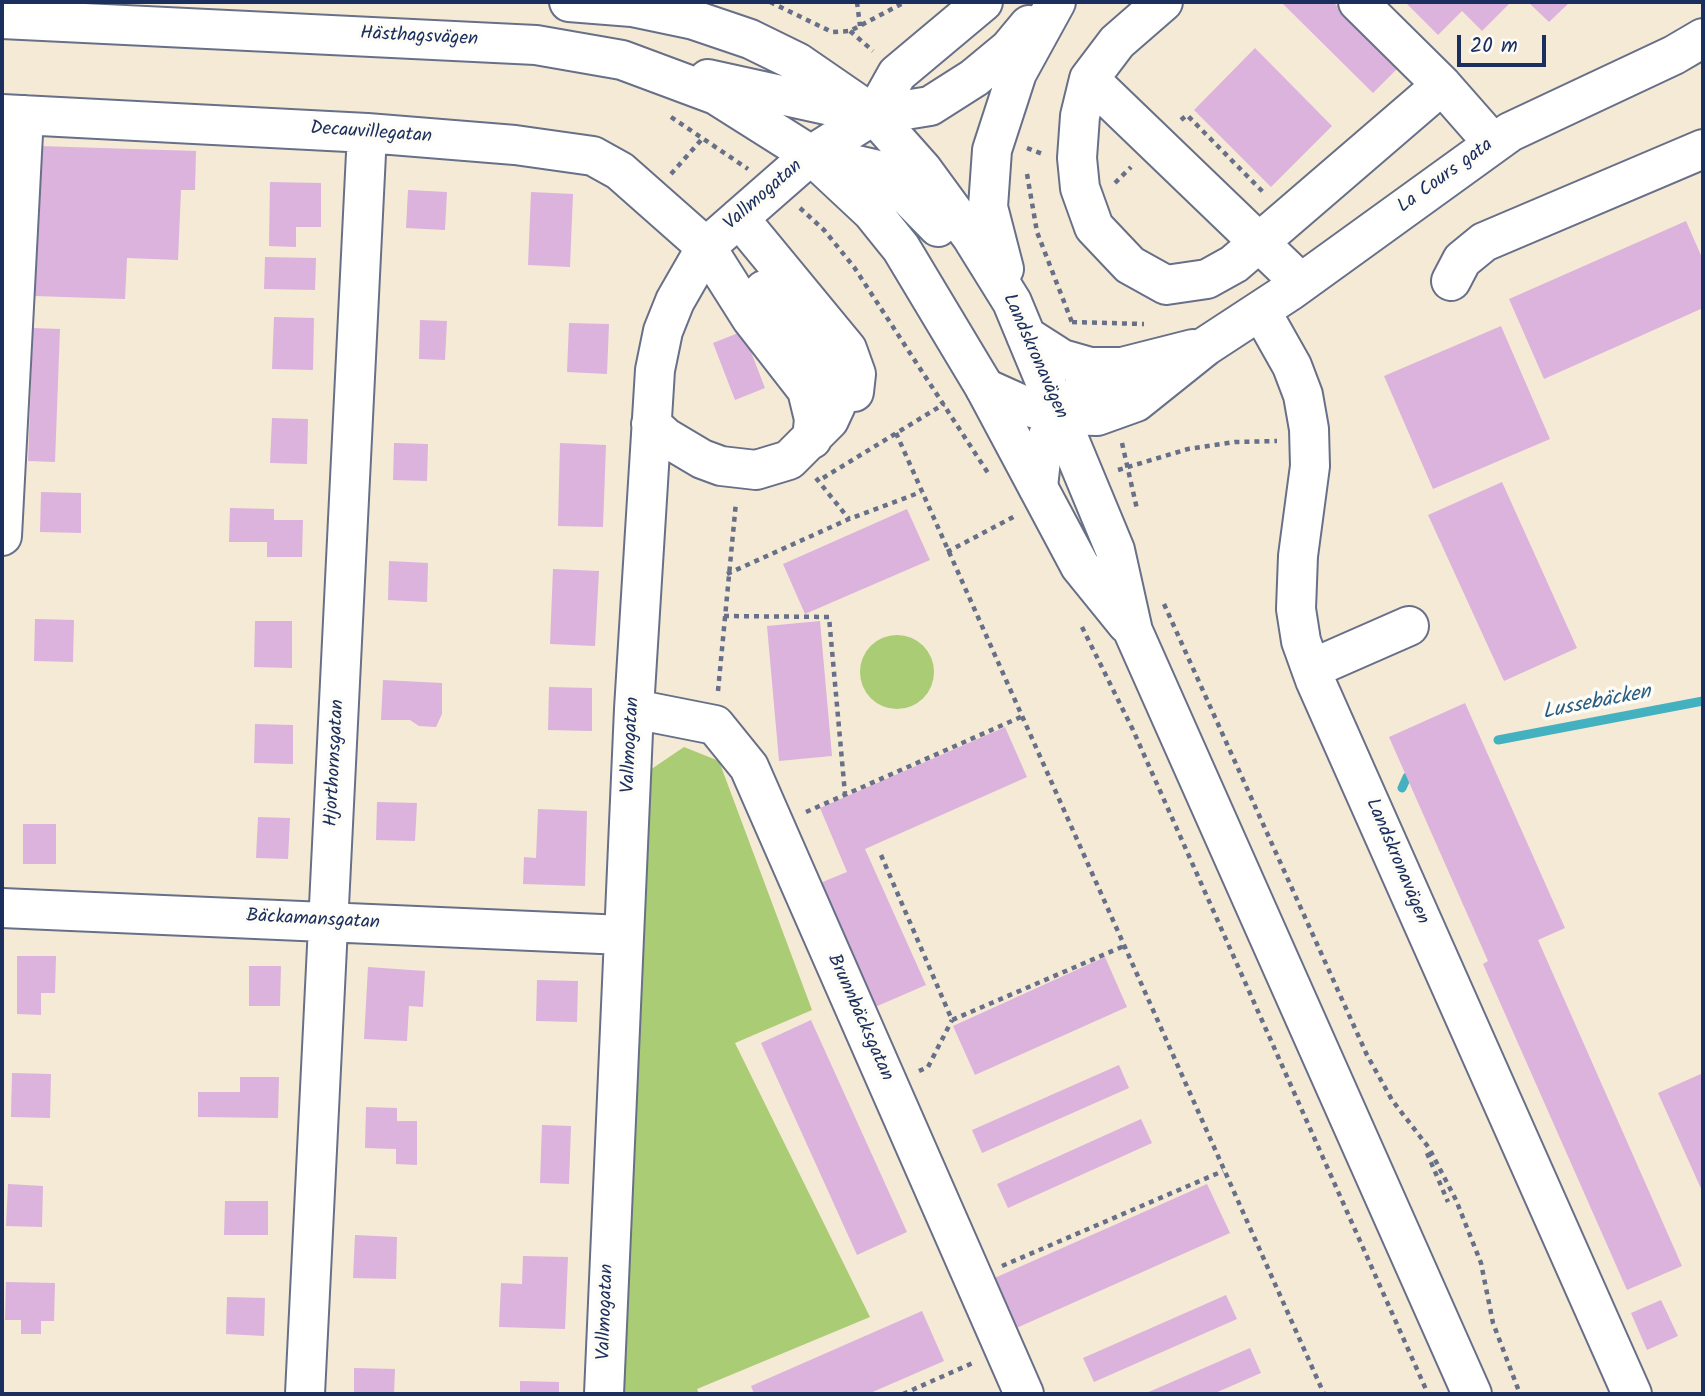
<!DOCTYPE html>
<html>
<head>
<meta charset="utf-8">
<style>
  body { margin:0 }
  #map { position:relative; width:1705px; height:1396px; overflow:hidden; background:#f5ead5; font-family:Kalam,sans-serif }
  canvas { display:block }
  .frame { position:absolute; inset:0; border:4px solid #1b2f5e; pointer-events:none }
  .scale { position:absolute; left:1457px; top:35px; width:89px; height:32px; box-sizing:border-box; border:4px solid #1b2f5e; border-top:0; padding-left:9px; font-size:21px; line-height:24px; white-space:nowrap; color:#1b2f5e; -webkit-text-stroke:5px #fdfcf7; paint-order:stroke }
</style>
</head>
<body>
<div id="map">
<canvas width="1705" height="1396"></canvas>
<div class="frame"></div>
<div class="scale">20 m</div>
</div>
<script>
const ctx = document.querySelector('canvas').getContext('2d');
ctx.lineJoin = 'round';
function fill(path, color) { ctx.fillStyle = color; ctx.fill(path, 'evenodd'); }
const poly = rows => new Path2D(rows.map(r => 'M' + r).join(''));
function trace(path, color, width, dash) { ctx.strokeStyle = color; ctx.lineWidth = width; ctx.lineCap = dash ? 'butt' : 'round'; ctx.setLineDash(dash || []); ctx.stroke(path); }
function write(font, color, halo, rows, align = 'center') {
  ctx.font = font + ' Kalam,sans-serif'; ctx.lineWidth = 7; ctx.setLineDash([]); ctx.textBaseline = 'middle'; ctx.strokeStyle = halo; ctx.fillStyle = color; for (const [text, x, y, turn = 0] of rows) {
    ctx.save(); ctx.translate(x, y); ctx.rotate((+turn || 0) * Math.PI / 180); ctx.textAlign = isNaN(turn) ? turn : align; if (halo) ctx.strokeText(text, 0, 0); ctx.fillText(text, 0, 0); ctx.restore();
  }
}
fill(poly([
  '860 672a37 37 0 1 1 74 0a37 37 0 1 1-74 0Z',
  [684,747,719,761,812,1010,735,1043,870,1317,697,1389,699,1394,621,1394,650,770]
]), '#aacc74');
trace(poly([
  [1498,740,1703,701],
  [1402,788,1407,777]
]), '#44b1c1', 9);
fill(poly([
  [1281,2,1333,2,1399,67,1373,93],
  [1405,2,1511,2,1482,31,1462,11,1438,35],
  [1528,2,1570,2,1549,22],
  [1255,48,1332,126,1271,187,1194,110],
  [39,146,196,151,195,190,181,190,178,260,127,258,125,299,34,296],
  [270,182,321,183,321,227,296,227,296,247,269,246],
  [408,190,447,192,445,230,406,228],
  [531,192,573,194,570,267,528,265],
  [1686,221,1703,260,1703,308,1544,379,1509,299],
  [265,257,316,258,315,290,264,289],
  [274,317,314,318,313,370,272,369],
  [420,320,447,321,445,360,419,359],
  [569,323,609,324,607,374,567,372],
  [1501,326,1550,439,1433,489,1384,376],
  [33,328,60,329,55,462,28,461],
  [743,331,765,388,735,400,713,343],
  [272,418,308,419,307,464,270,463],
  [394,443,428,444,427,481,393,480],
  [560,443,606,445,603,527,558,526],
  [1502,482,1577,648,1504,681,1428,515],
  [41,492,81,493,81,533,40,532],
  [230,508,274,509,274,520,303,520,302,557,267,557,267,542,229,542],
  [907,509,930,560,805,614,783,564],
  [389,561,428,563,427,602,388,600],
  [553,569,599,571,595,646,550,644],
  [35,619,74,620,73,662,34,661],
  [255,621,292,621,292,668,254,667],
  [820,621,832,756,779,761,767,626],
  [383,680,442,683,442,714,436,727,419,726,410,720,381,720],
  [549,687,592,688,592,731,548,730],
  [1465,703,1565,928,1538,940,1682,1266,1627,1290,1483,964,1488,961,1389,737],
  [255,724,293,725,293,764,254,763],
  [1005,727,1027,777,865,849,926,985,875,1007,820,883,847,872,820,808],
  [377,802,417,803,415,841,376,840],
  [538,809,587,811,585,886,523,884,524,857,536,858],
  [258,817,290,818,288,859,256,858],
  [23,824,56,824,56,864,23,864],
  [17,956,56,956,55,993,41,993,41,1015,17,1014],
  [1105,957,1127,1007,975,1075,953,1026],
  [249,966,281,966,280,1006,249,1006],
  [368,967,425,971,423,1007,409,1006,407,1041,364,1039],
  [537,980,578,981,577,1022,536,1021],
  [811,1020,907,1232,857,1255,761,1043],
  [1119,1065,1129,1088,982,1153,972,1130],
  [12,1073,51,1074,50,1118,11,1117],
  [1703,1073,1703,1193,1658,1093],
  [240,1077,279,1077,278,1118,198,1117,198,1092,240,1092],
  [366,1107,397,1108,397,1121,417,1121,417,1165,396,1164,396,1149,365,1148],
  [1141,1119,1152,1143,1008,1208,997,1184],
  [542,1125,571,1126,569,1184,540,1183],
  [8,1184,43,1186,42,1227,6,1226],
  [1207,1184,1230,1233,1012,1330,990,1280],
  [225,1201,268,1201,268,1235,224,1235],
  [355,1235,397,1237,396,1279,353,1278],
  [523,1256,568,1257,565,1329,499,1327,501,1283,522,1284],
  [6,1282,55,1283,54,1321,41,1321,41,1334,21,1334,21,1320,5,1320],
  [1226,1295,1237,1319,1094,1382,1083,1358],
  [227,1297,265,1298,264,1336,226,1334],
  [1661,1300,1678,1336,1647,1350,1631,1313],
  [922,1311,944,1361,868,1394,754,1394,751,1386],
  [1250,1348,1261,1373,1213,1394,1144,1394],
  [354,1368,395,1369,394,1394,354,1394],
  [520,1381,559,1382,559,1394,520,1394]
]), '#dcb3dd');
const minor = poly([
  [1163,2,1117,42,1089,79,1080,116,1077,158,1080,188,1094,227,1130,265,1166,285,1207,279,1234,264,1442,85],
  [1358,2,1442,85,1493,143],
  [1089,79,1301,283],
  [2,114,367,133,515,145,593,156,620,171,706,247,751,318,807,390,814,419,812,439],
  [739,218,847,349,856,374,854,392],
  [1451,281,1462,260,1484,242,1703,149],
  [1261,311,1292,366,1303,395,1309,429,1310,466,1298,556,1296,609,1301,641,1315,680,1632,1394],
  [985,388,1025,406,1060,415,1097,416,1136,402,1206,346,1290,291,1510,132,1674,55,1703,38],
  [651,424,665,437,702,459,721,466,756,470,789,460,829,420,836,405,832,377,764,290],
  [1038,487,1041,460,1048,436,1076,396,1122,367,1193,349],
  [2,536,24,115],
  [1311,669,1409,626],
  [634,709,715,725,749,767,1024,1394],
  [2,908,624,935],
  [305,1394,367,133],
  [604,1394,634,709,655,370,663,331,675,301,706,247,811,155]
]);
const major = poly([
  [569,2,632,7,694,20,750,39,797,62,874,115,922,169,971,236,1012,302,1115,550,1133,631,1472,1394],
  [2,19,536,45,622,60,716,95,811,155,872,212,901,248,985,388,1080,566,1127,624],
  [708,79,858,112],
  [874,115,897,74,983,2],
  [811,155,874,115,930,106,974,78,1009,49,1029,25],
  [813,155,874,169,890,178,938,227],
  [1004,269,988,207,992,150,1017,73,1056,2],
  [1026,336,1062,359,1090,367,1122,367]
]);
trace(minor, '#677088', 42);
trace(major, '#677088', 42);
trace(poly([
  [770,2,832,32,850,31,905,2],
  [857,2,860,26],
  [850,31,873,51],
  [671,117,748,169],
  [1181,120,1187,115,1264,193],
  [1027,148,1045,155],
  [671,174,703,138],
  [1027,174,1037,232,1073,325],
  [1115,183,1131,167],
  [800,208,824,230,854,267,990,476],
  [1072,322,1144,324],
  [896,433,1324,1394],
  [1122,443,1137,509],
  [1118,470,1188,449,1235,442,1277,441],
  [816,478,849,519],
  [823,478,944,404],
  [947,552,1017,515],
  [727,574,849,519,921,492],
  [1164,604,1367,1055,1392,1100,1429,1148,1456,1200,1481,1263,1493,1323,1520,1394],
  [724,616,829,617,845,794],
  [1082,627,1133,730,1428,1394],
  [718,691,736,502],
  [806,812,1023,716],
  [881,855,952,1020,1124,946],
  [919,1071,928,1067,952,1020],
  [1427,1153,1448,1202],
  [1002,1266,1223,1171],
  [903,1394,975,1362]
]), '#677088', 4.5, [5, 5]);
trace(minor, '#fff', 38);
trace(major, '#fff', 38);
write('19px', '#1b2f5e', '#fdfcf7', [
  ["Hästhagsvägen",419,38,3],
  ["Decauvillegatan",371,134,4],
  ["La Cours gata",1446,177,-36],
  ["Vallmogatan",764,196,-41],
  ["Landskronavägen",1034,357,66],
  ["Vallmogatan",632,745,-87],
  ["Hjorthornsgatan",336,763,-87],
  ["Landskronavägen",1396,862,67],
  ["Bäckamansgatan",313,921,3],
  ["Brunnbäcksgatan",859,1018,66],
  ["Vallmogatan",607,1312,-88]
]);
write('italic 21px', '#295c81', '#fdfcf7', [
  ["Lussebäcken",1597,704,-11]
]);
</script>
</body>
</html>
